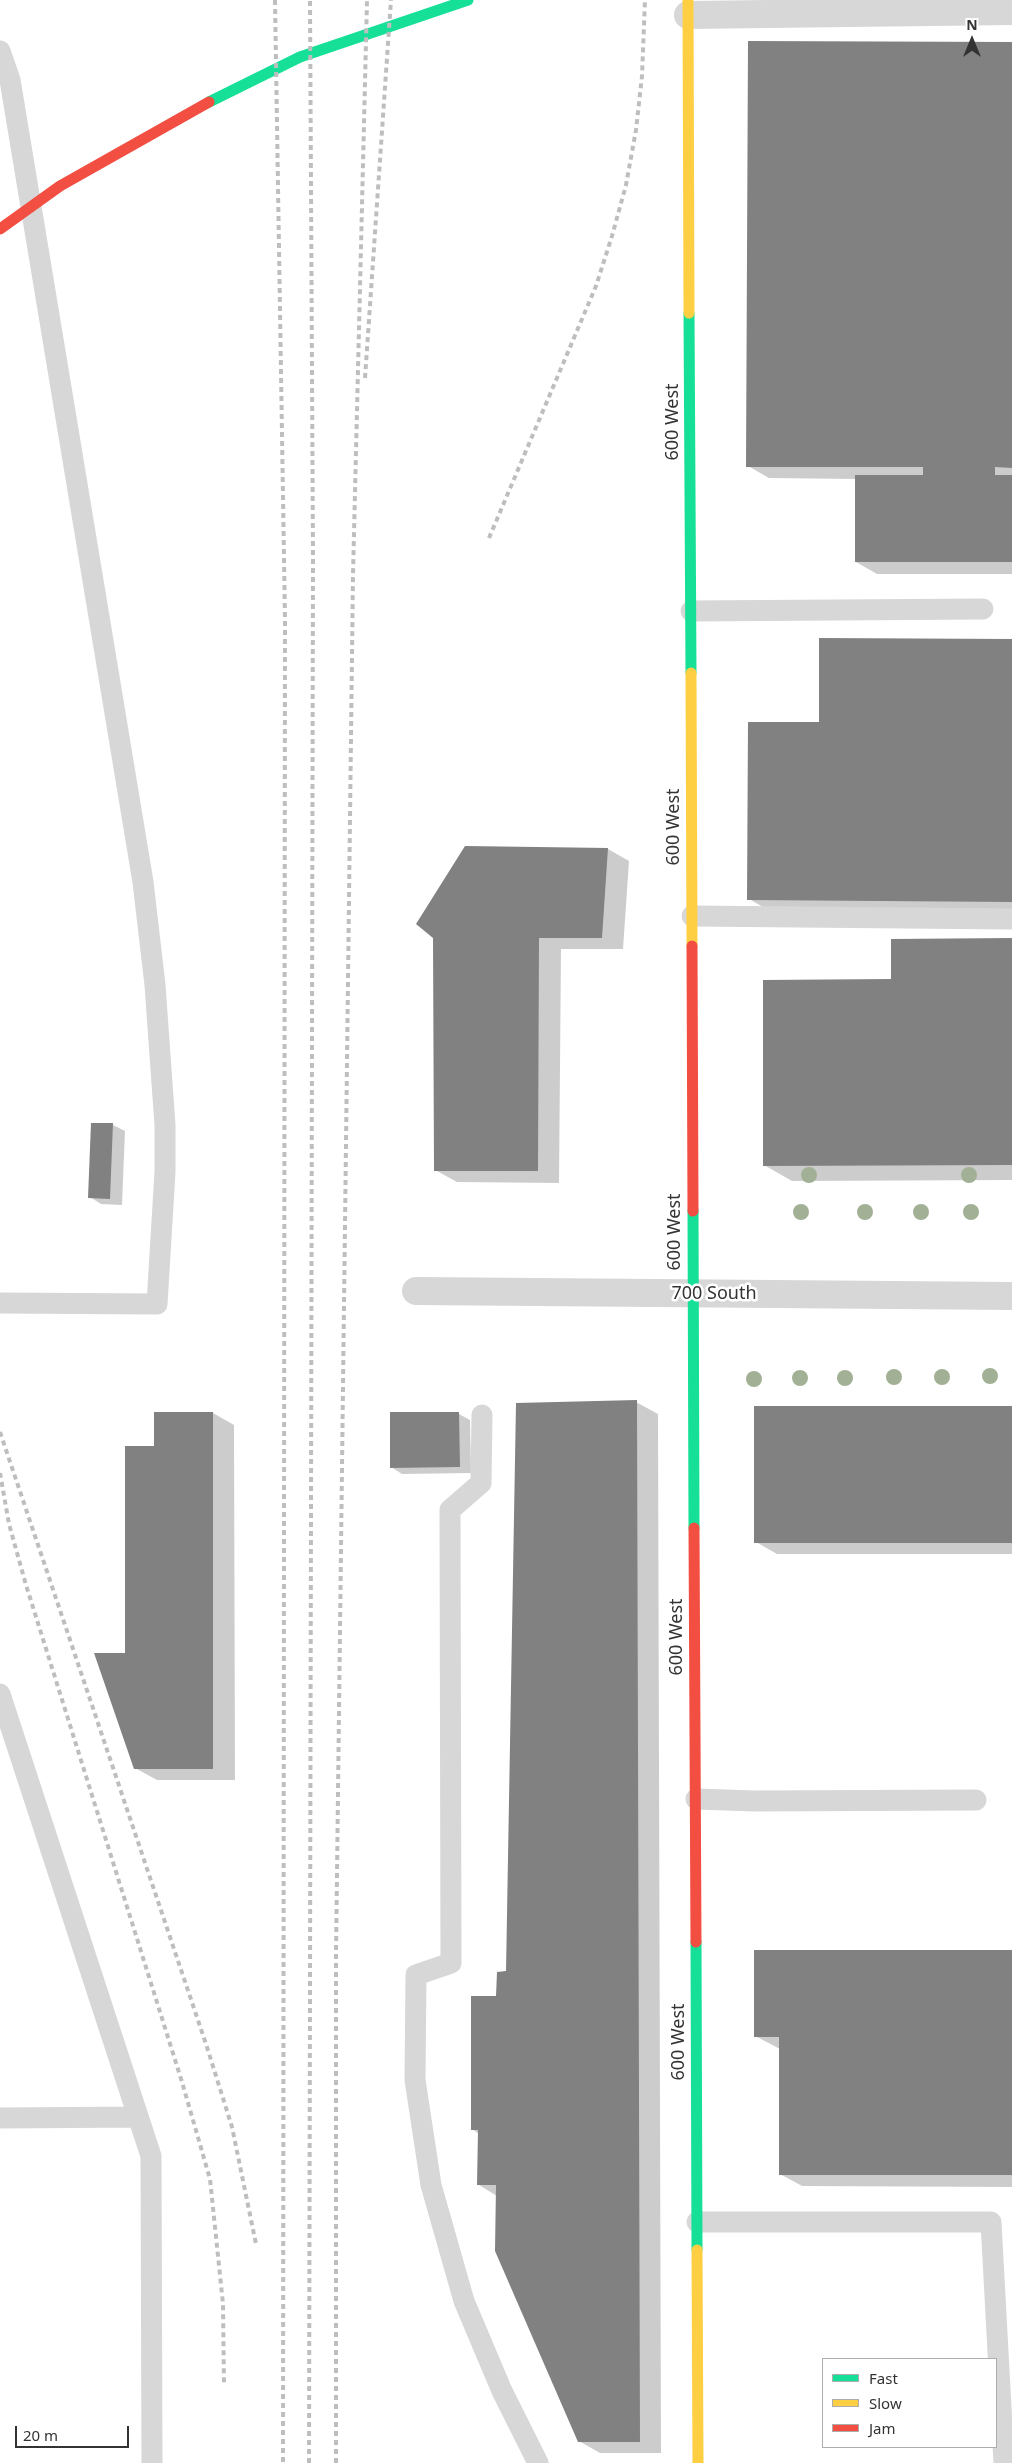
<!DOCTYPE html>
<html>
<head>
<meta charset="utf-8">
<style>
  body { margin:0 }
  #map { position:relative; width:1012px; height:2463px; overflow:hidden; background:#fff; font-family:"Noto Sans",sans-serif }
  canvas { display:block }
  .legend { position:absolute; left:822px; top:2358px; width:175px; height:90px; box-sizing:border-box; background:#fff; border:1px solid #adadad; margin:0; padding:6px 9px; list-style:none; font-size:15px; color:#333 }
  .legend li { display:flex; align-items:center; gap:10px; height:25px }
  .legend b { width:25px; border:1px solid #adadad }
  .north { position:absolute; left:947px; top:15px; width:50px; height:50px; -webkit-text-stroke:4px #fff; paint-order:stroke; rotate:0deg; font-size:14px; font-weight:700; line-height:20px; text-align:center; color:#333 }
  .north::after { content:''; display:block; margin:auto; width:18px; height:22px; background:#333; clip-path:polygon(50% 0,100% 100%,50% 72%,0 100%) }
  .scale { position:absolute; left:15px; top:2426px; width:114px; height:22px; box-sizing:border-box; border:2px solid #333; border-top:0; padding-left:6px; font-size:15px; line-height:18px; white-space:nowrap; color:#333; -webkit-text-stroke:4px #fff; paint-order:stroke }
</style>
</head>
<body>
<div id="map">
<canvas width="1012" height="2463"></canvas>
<ul class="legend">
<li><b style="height:6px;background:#16e098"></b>Fast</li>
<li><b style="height:6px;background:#ffcf43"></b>Slow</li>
<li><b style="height:6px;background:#f24e42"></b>Jam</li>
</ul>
<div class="north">N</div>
<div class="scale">20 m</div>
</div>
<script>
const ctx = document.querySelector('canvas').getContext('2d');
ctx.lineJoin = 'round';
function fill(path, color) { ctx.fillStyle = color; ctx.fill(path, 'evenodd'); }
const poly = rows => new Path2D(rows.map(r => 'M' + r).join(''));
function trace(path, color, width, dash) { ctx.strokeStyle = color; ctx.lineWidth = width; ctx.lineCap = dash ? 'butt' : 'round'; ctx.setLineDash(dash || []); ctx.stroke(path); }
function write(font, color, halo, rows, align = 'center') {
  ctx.font = font + ' "Noto Sans",sans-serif'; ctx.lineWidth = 5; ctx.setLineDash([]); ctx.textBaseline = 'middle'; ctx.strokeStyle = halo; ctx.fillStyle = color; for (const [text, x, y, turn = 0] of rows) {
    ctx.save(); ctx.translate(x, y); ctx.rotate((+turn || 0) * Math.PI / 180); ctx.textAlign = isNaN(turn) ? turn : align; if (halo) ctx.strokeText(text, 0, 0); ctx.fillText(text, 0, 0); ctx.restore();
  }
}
fill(poly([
  [1012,43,1012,574,877,574,856,562,856,479,769,478,748,466],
  [1012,640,1012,912,770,911,749,899,820,723],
  [466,847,608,849,629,861,623,949,561,949,559,1183,457,1182,435,1170,434,937],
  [1012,940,1012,1180,792,1181,764,1165,893,980],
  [92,1124,113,1125,125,1131,122,1205,101,1204,90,1197],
  [636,1402,658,1414,661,2453,600,2453,579,2441,497,2196,479,2185,479,2134,472,2129,497,1997,507,1973],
  [1012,1407,1012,1554,777,1554,756,1542],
  [213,1413,234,1425,235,1780,157,1780,135,1768,127,1654,155,1448],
  [459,1414,470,1420,471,1473,402,1474,391,1467],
  [1012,1951,1012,2187,802,2186,780,2174,780,2049,755,2036]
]), '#0003');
fill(poly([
  [748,41,1012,42,1012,468,995,467,995,475,1012,475,1012,562,855,562,855,475,923,475,923,467,746,467],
  [819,638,1012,639,1012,902,747,900,748,722,819,722],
  [465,846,608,848,602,938,539,938,538,1171,434,1171,433,938,416,924],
  [1012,938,1012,1165,763,1166,763,980,891,979,891,939],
  [91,1123,113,1123,110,1199,88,1198],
  [637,1400,640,2442,578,2442,495,2251,496,2185,477,2185,478,2130,471,2130,471,1996,496,1996,497,1972,506,1971,516,1403],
  [754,1406,1012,1406,1012,1543,754,1543],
  [154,1412,213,1412,213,1769,134,1769,94,1653,125,1653,125,1446,154,1446],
  [390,1412,459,1412,460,1467,390,1468],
  [754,1950,1012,1950,1012,2175,779,2175,779,2037,754,2037]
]), '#818181');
trace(poly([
  [0,51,10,80,143,882,155,985,165,1125,165,1172,157,1304,0,1303],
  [691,611,983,609],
  [692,916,1012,919],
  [482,1415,481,1483,450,1510,451,1963,416,1975,415,2080,431,2185,464,2301,502,2391,538,2463],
  [0,1694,151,2156,152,2463],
  [696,1799,755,1801,976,1800],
  [0,2118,138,2117],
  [697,2222,991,2222,1004,2463]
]), '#d7d7d7', 21);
trace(poly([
  [688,15,1012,11],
  [416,1291,1012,1296]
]), '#d7d7d7', 28);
trace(poly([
  [209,102,300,57,468,0],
  [689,313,691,673],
  [693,1211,694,1528],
  [696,1942,697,2250]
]), '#16e098', 11);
trace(poly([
  [688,0,689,313],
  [691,673,692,946],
  [697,2250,698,2463]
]), '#ffcf43', 11);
trace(poly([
  [0,229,60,186,209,102],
  [692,946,693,1211],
  [694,1528,696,1942]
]), '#f24e42', 11);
trace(poly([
  [275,0,285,620,283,2463],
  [365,378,391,0],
  [489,538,596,286,612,236,626,185,636,130,642,76,645,0],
  [0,1432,206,2044,232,2127,256,2244],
  [0,1473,9,1524,26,1585,182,2082,210,2179,223,2304,224,2386],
  [309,2463,313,559,310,0],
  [336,2463,336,1955,353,575,367,0]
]), '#bebebe', 4, [5, 4]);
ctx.fillStyle = '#a2b095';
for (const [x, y] of [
  [809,1175],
  [969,1175],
  [801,1212],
  [865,1212],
  [921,1212],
  [971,1212],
  [990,1376],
  [894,1377],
  [942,1377],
  [800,1378],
  [845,1378],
  [754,1379]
]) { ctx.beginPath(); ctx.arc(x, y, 8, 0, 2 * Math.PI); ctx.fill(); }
write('18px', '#333', '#fff', [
  ["600 West",673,422,-90],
  ["600 West",674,827,-90],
  ["600 West",675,1232,-90],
  ["700 South",714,1294],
  ["600 West",677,1637,-90],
  ["600 West",679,2042,-90]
]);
</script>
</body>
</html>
